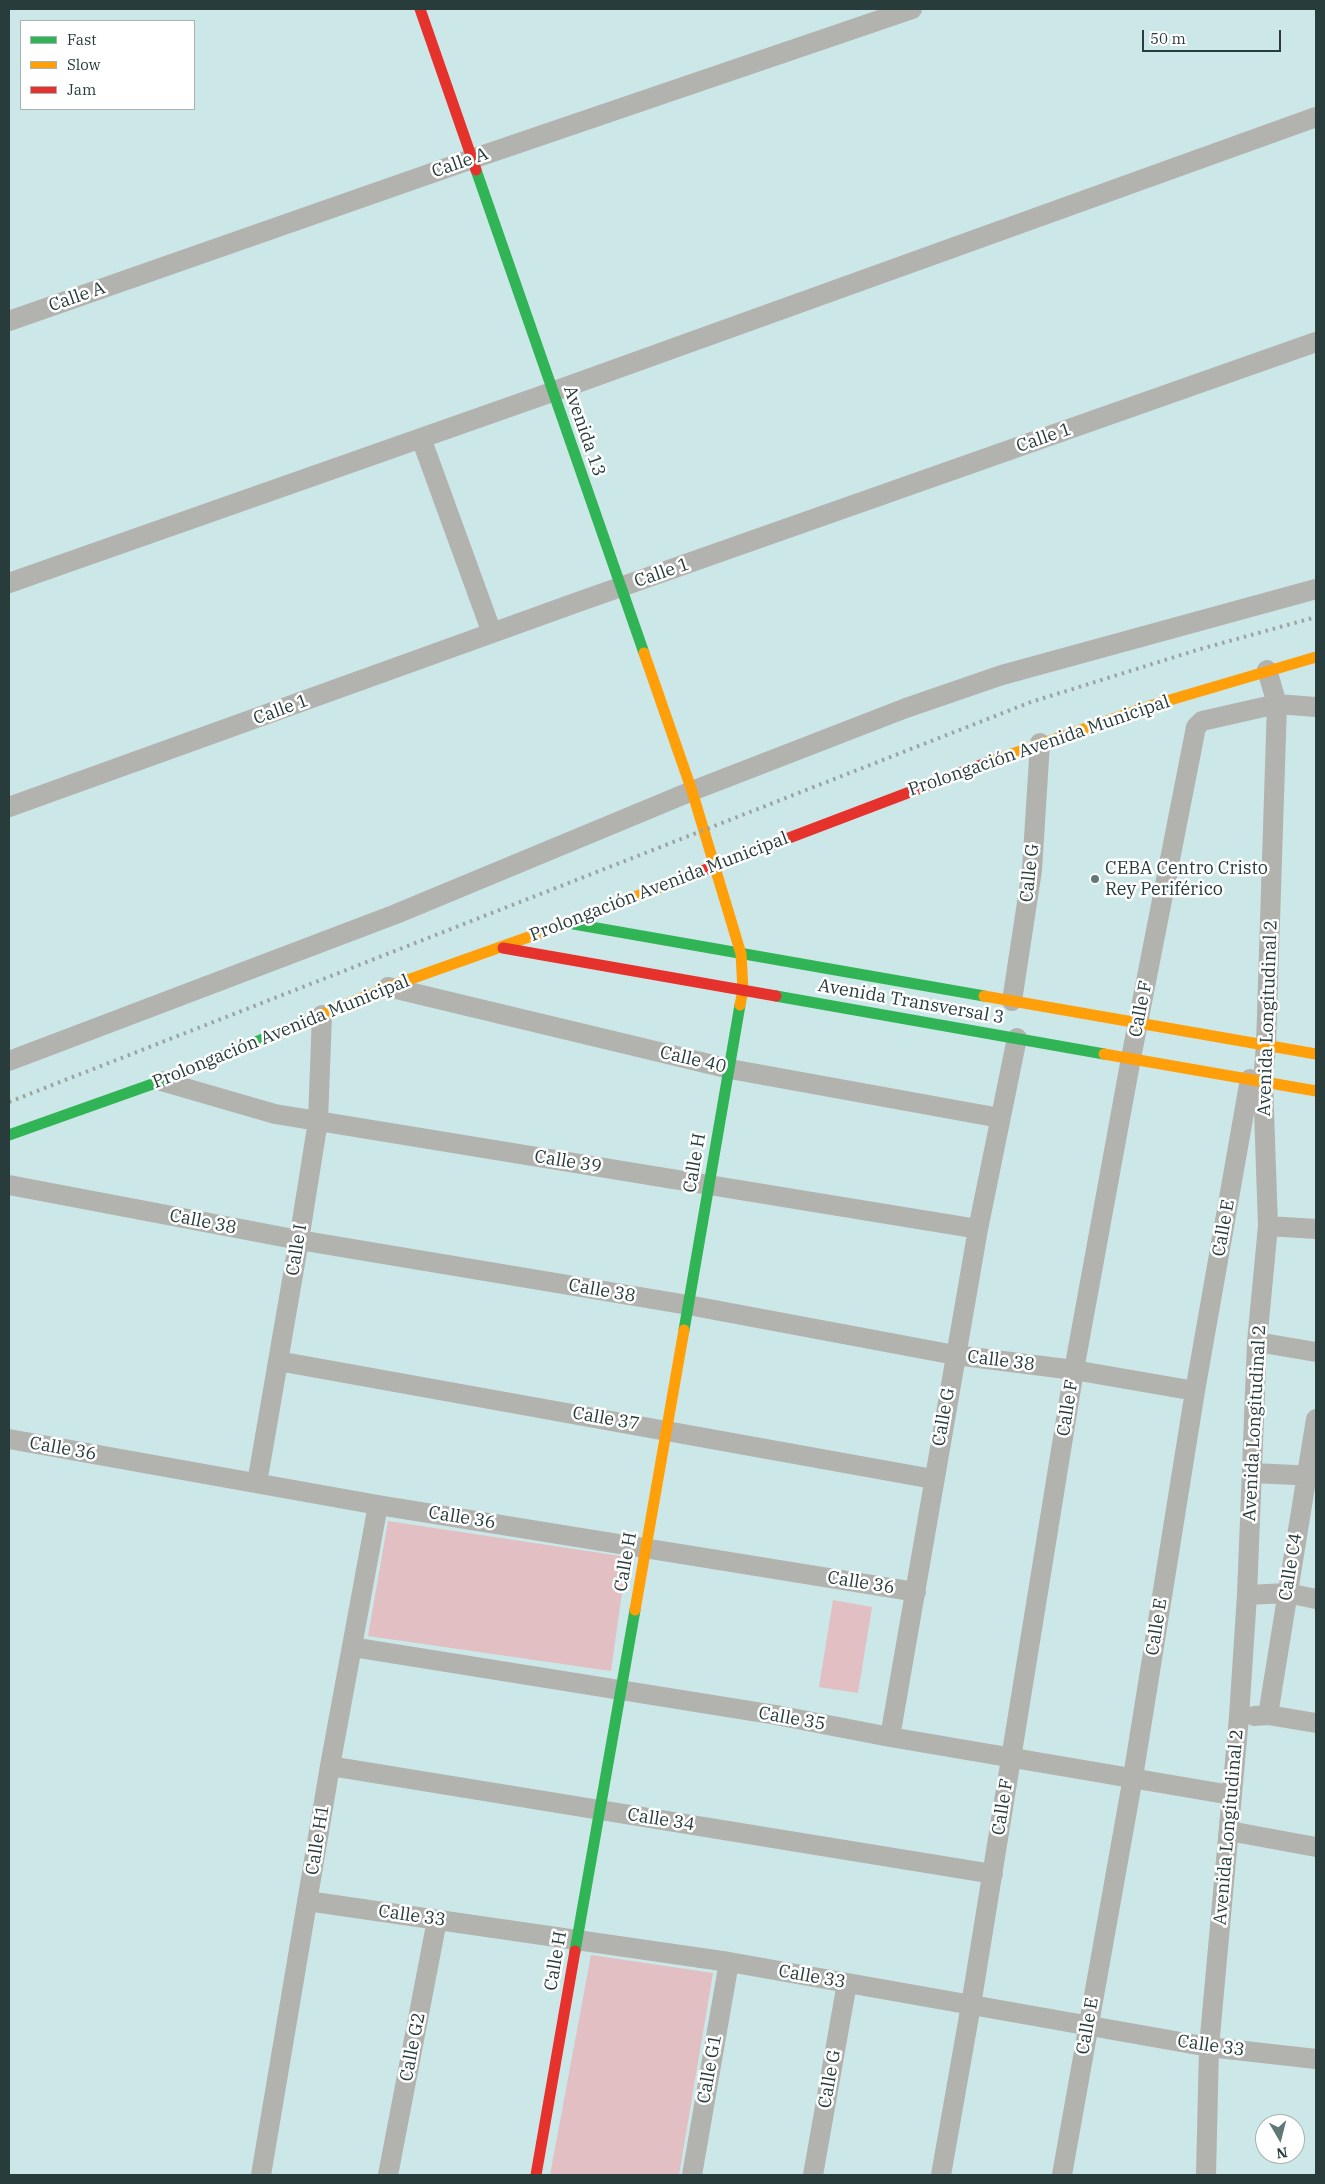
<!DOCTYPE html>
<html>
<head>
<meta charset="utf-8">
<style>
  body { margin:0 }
  #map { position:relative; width:1325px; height:2184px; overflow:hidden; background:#cce7e7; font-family:"IBM Plex Serif",serif }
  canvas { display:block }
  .frame { position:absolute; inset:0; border:10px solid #283c3c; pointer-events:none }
  .legend { position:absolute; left:20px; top:20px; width:175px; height:90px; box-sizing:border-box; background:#fff; border:1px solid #a9b1b1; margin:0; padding:6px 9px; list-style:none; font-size:15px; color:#283c3c }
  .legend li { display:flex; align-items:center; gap:10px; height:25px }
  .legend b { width:25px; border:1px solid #a9b1b1 }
  .north { position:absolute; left:1255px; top:2114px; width:50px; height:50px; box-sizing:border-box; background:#fff; border:1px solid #a9b1b1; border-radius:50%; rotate:172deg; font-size:14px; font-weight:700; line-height:20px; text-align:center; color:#283c3c }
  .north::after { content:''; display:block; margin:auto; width:18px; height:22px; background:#617878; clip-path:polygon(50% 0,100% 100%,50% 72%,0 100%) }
  .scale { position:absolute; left:1142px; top:30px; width:139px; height:22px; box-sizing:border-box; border:2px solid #283c3c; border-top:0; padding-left:6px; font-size:15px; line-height:18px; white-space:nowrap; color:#283c3c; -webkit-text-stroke:4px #fff; paint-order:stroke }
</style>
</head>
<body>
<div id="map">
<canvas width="1325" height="2184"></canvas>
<div class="frame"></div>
<ul class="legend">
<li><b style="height:6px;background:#30b455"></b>Fast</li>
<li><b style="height:6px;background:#ff9f0a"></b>Slow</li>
<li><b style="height:6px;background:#e5322d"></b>Jam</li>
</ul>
<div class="north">N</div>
<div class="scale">50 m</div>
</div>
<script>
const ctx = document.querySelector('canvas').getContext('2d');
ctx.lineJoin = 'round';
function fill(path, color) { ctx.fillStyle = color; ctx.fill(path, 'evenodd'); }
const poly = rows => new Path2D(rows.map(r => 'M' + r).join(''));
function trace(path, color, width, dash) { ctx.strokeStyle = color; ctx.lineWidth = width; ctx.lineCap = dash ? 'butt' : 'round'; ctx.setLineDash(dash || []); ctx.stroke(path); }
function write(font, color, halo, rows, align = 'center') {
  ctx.font = font + ' "IBM Plex Serif",serif'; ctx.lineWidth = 5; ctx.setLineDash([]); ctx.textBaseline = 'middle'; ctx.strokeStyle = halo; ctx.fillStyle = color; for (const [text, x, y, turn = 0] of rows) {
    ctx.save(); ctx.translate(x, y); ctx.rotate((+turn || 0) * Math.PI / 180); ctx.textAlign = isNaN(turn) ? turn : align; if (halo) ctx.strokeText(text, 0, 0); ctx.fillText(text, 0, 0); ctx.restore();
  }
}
fill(poly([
  [388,1521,627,1557,611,1671,368,1636],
  [833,1600,872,1607,858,1693,819,1687],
  [591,1955,713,1973,679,2175,550,2175]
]), '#e1bfc2');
trace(poly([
  [9,321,472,159,912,9],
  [421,438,492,633],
  [9,583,552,392,1316,117],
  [9,807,578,602,1316,342],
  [388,987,730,1069,1000,1118],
  [1012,1001,1032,870,1040,743],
  [9,1061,396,914,692,791,906,708,1002,675,1316,589],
  [161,1081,275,1114,978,1229],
  [9,1185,299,1240,688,1305,955,1355,1074,1370,1195,1391],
  [1268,1226,1316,1229],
  [1257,1342,1316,1352],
  [278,1361,933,1479],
  [9,1439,378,1505,916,1592],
  [1252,1473,1316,1476],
  [257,1483,299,1240,318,1121,322,1015],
  [1247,1595,1287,1593,1316,1599],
  [352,1647,776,1715,890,1737,1231,1795],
  [1268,1715,1316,1419],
  [1254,1716,1268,1715,1316,1723],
  [890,1737,978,1229,1017,1038],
  [330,1766,993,1874],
  [1229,1831,1316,1847],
  [307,1901,729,1962,1209,2047,1316,2059],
  [261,2175,330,1766,378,1505],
  [388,2175,437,1920],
  [692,2175,729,1962],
  [813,2175,847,1983],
  [941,2175,971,2005,1074,1370,1131,1058,1196,727,1202,721,1277,704,1316,707],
  [1062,2175,1133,1777,1195,1391,1250,1079],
  [1206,2175,1209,2047,1239,1717,1247,1595,1257,1342,1268,1226,1263,1082,1266,1045,1277,704,1267,670]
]), '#b2b2af', 20);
trace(poly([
  [476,170,644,653],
  [568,923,984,996],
  [776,996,1104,1054],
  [9,1135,161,1081,316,1017],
  [684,1330,740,1005],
  [575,1951,635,1610]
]), '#30b455', 11);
trace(poly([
  [644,653,692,791,741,954,743,990,740,1005],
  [989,762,1153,705,1316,657],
  [984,996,1316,1054],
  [316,1017,388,987,568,923,694,874],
  [1104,1054,1316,1091],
  [635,1610,684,1330]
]), '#ff9f0a', 11);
trace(poly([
  [420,9,476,170],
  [694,874,989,762],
  [503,948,776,996],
  [536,2175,575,1951]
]), '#e5322d', 11);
trace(poly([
  [9,1102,1031,702,1197,650,1316,617]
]), '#9ca4a2', 4, [2.5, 5]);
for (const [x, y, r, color] of [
  [1095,879,5,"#617878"]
]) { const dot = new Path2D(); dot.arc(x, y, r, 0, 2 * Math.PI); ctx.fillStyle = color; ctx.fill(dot); trace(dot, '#fff', 2); }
write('18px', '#283c3c', '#fff', [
  ["Calle A",460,163,-19],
  ["Calle A",77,297,-19],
  ["Avenida 13",584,431,71],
  ["Calle 1",1044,438,-19],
  ["Calle 1",662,573,-19],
  ["Calle 1",281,710,-20],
  ["Prolongación Avenida Municipal",1039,746,-19],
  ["Calle G",1030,873,-84],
  ["Prolongación Avenida Municipal",659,887,-21],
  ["Avenida Transversal 3",911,1002,10],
  ["Calle F",1141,1009,-79],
  ["Avenida Longitudinal 2",1268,1018,-88],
  ["Prolongación Avenida Municipal",281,1032,-22],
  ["Calle 40",693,1060,13],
  ["Calle 39",568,1162,9],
  ["Calle H",695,1163,-80],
  ["Calle 38",203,1222,11],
  ["Calle E",1224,1228,-80],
  ["Calle I",297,1250,-81],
  ["Calle 38",602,1291,10],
  ["Calle 38",1001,1361,7],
  ["Calle F",1068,1408,-81],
  ["Calle G",944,1417,-80],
  ["Calle 37",606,1419,10],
  ["Avenida Longitudinal 2",1255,1423,-87],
  ["Calle 36",63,1449,10],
  ["Calle 36",462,1518,9],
  ["Calle H",626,1562,-80],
  ["Calle C4",1291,1567,-81],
  ["Calle 36",861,1583,9],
  ["Calle E",1157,1627,-81],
  ["Calle 35",792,1719,10],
  ["Calle F",1003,1807,-81],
  ["Calle 34",661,1820,9],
  ["Avenida Longitudinal 2",1229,1827,-85],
  ["Calle H1",318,1840,-81],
  ["Calle 33",412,1916,8],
  ["Calle H",556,1961,-80],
  ["Calle 33",812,1977,10],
  ["Calle E",1088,2026,-80],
  ["Calle 33",1211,2046,8],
  ["Calle G2",413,2047,-79],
  ["Calle G1",710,2069,-80],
  ["Calle G",830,2079,-80]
]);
write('18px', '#283c3c', '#fff', [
  ["CEBA Centro Cristo",1105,869],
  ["Rey Periférico",1105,890]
], 'left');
</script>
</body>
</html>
